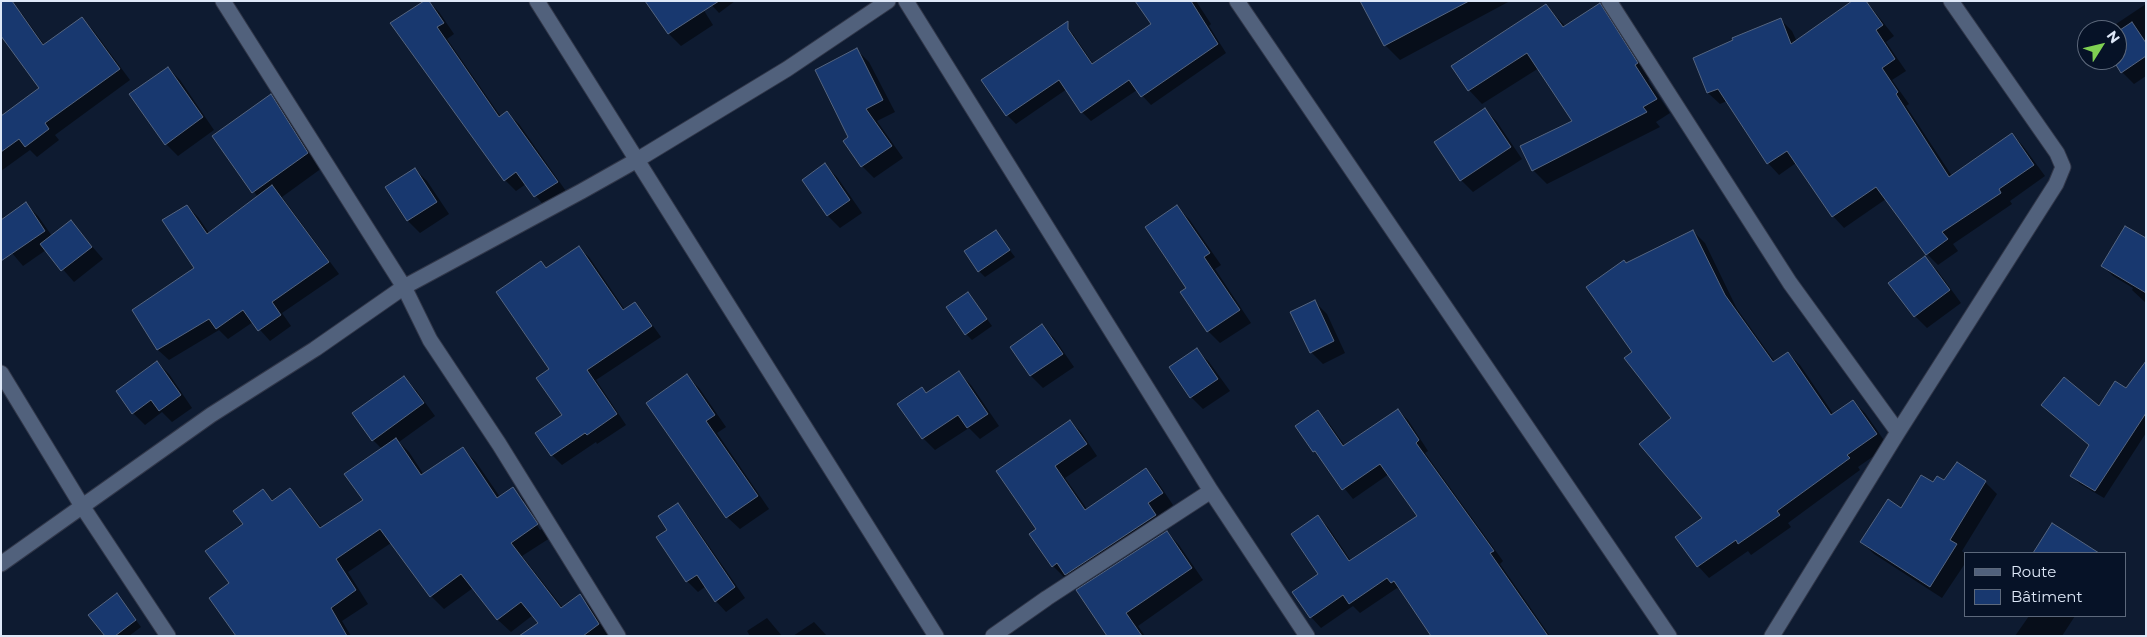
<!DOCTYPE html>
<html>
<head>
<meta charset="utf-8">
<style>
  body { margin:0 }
  #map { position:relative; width:2147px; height:637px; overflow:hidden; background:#0e1b31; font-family:Montserrat,sans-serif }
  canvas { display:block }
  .frame { position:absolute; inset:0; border:2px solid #dee8f8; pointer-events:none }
  .legend { position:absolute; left:1964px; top:552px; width:162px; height:65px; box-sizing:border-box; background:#061227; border:1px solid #5c687b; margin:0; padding:6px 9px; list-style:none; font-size:15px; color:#dee8f8 }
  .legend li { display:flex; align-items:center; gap:10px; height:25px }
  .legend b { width:25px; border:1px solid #5c687b }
  .north { position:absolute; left:2077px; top:20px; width:50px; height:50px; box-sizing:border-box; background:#061227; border:1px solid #5c687b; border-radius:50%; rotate:54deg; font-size:14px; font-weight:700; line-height:20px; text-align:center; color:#dee8f8 }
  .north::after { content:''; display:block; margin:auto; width:18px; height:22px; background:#7fd052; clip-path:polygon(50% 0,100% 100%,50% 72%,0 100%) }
</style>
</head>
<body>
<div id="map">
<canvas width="2147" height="637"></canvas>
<div class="frame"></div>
<ul class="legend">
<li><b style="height:6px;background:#51617c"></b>Route</li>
<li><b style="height:14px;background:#18386f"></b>Bâtiment</li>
</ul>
<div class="north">N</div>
</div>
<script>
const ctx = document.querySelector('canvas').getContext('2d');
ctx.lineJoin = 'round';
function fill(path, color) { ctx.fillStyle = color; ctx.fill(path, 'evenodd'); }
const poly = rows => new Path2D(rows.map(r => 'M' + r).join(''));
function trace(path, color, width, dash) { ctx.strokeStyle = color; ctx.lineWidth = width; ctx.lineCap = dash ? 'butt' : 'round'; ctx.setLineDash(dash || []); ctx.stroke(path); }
fill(poly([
  [428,1,439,12,454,34,447,39,501,117,507,113,519,124,568,194,546,208,526,184,516,191,505,180,419,58],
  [698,1,713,25,681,46,669,34,653,10],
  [708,1,735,1,719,13],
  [1136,1,1196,1,1211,24,1209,26,1226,53,1151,105,1137,90,1091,121,1082,112,1067,89,1016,124,1007,115,1064,25,1073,34,1094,65,1153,25],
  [1361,1,1510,1,1400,60,1385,45],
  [1854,1,1866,1,1894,36,1886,42,1906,71,1892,80,1909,104,1906,106,1952,176,2012,134,2023,146,2045,176,2010,201,2012,204,1953,244,1958,251,1938,265,1927,254,1886,199,1844,228,1833,216,1796,163,1779,175,1768,163,1727,101,1720,104,1708,93,1694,58,1781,20,1792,31,1797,42],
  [12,4,23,15,45,46,82,19,93,30,130,80,55,135,59,140,37,157,30,150,1,171,1,118,40,88],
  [2146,4,2146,76,2134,84,2122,72,2114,60,2117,60,2117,30,2107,30],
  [1600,5,1614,19,1651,78,1648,80,1670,113,1656,122,1660,127,1547,184,1533,170,1574,121,1539,68,1482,104,1469,90,1546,6,1566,27],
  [857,50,869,62,895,112,877,121,903,158,874,178,862,166,850,137],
  [168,68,180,80,214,130,178,156,166,144],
  [271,96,286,110,322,168,282,197,339,274,282,313,291,326,270,341,253,322,228,339,219,330,169,360,158,350,133,310,196,268,187,206,198,217,209,233,258,197,213,136],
  [1485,109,1497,122,1522,159,1473,192,1461,180],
  [825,165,837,177,862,213,840,228,828,216,803,180],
  [415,169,427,181,449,214,420,233,408,221,387,187],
  [26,204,38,216,52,236,71,222,103,259,74,282,46,250,23,266,1,240],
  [1177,207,1189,219,1221,265,1215,269,1251,323,1220,343,1208,331,1182,293,1188,288],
  [995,231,1015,257,985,277,979,271],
  [1693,231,1705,243,1737,309,1775,362,1788,353,1800,365,1834,415,1853,401,1865,413,1888,446,1858,467,1860,470,1788,523,1791,527,1751,555,1748,551,1709,578,1698,566,1703,519,1672,418,1634,352,1627,265],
  [2146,239,2146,303,2132,290,2133,288,2113,276,2102,265],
  [579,248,589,257,625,310,634,303,644,313,661,337,596,380,626,425,597,444,596,442,562,465,552,455,537,433,563,415,551,369,541,263,547,269],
  [1924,258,1937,270,1961,303,1927,328,1915,316],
  [968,293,992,326,972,340,966,334],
  [1315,302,1327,314,1345,353,1323,364,1311,352],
  [1042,326,1054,338,1074,367,1043,388,1031,376,1012,347],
  [1197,350,1209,362,1230,391,1203,409,1191,397],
  [157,362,169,374,192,408,172,422,162,412,145,425,133,413],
  [2146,363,2146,433,2104,498,2080,484,2072,476,2090,446,2051,413,2099,408,2126,390],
  [959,373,971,385,999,426,980,439,969,428,935,450,923,438,922,388,927,394],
  [687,376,699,388,726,427,717,433,769,509,740,529,727,517],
  [404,378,416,390,435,416,399,442,409,452,424,475,463,449,476,462,500,497,513,489,525,501,550,538,522,556,563,608,580,596,593,609,610,636,547,636,533,615,511,632,498,620,473,588,444,609,431,596,391,543,348,572,368,604,342,621,351,636,238,636,231,584,244,524,263,491,274,501,290,490,302,503,322,528,364,500,382,449,373,440],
  [521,501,524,501,542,529,540,530],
  [1398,410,1408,420,1428,451,1425,453,1503,561,1500,564,1550,636,1433,636,1403,592,1397,588,1360,613,1353,606,1321,628,1311,617,1294,592,1320,574,1318,517,1328,527,1351,561,1419,517,1389,474,1353,499,1314,451,1318,412,1328,422,1345,446],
  [1070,421,1081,432,1097,456,1065,478,1087,509,1146,470,1157,481,1173,505,1159,515,1167,527,1078,585,1067,575,1064,577,1053,566,1038,529,998,471],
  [1944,482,1985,482,1997,494,1962,551,1966,555,1966,562,1942,598,1874,554,1862,542,1934,484],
  [677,505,688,516,745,598,726,612,716,601,706,586,698,592,687,581,669,530],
  [2053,525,2095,552,2096,553,2035,553],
  [1167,532,1179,545,1203,580,1138,626,1145,636,1109,636],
  [117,595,141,627,129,636,106,636],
  [2029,616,2075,616,2062,636,2015,636],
  [767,618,782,636,750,636,747,631],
  [814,622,827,636,793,636]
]), '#0007');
const building = poly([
  [1,1,12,1,43,45,82,17,120,69,45,123,49,129,25,147,19,139,1,152,1,116,39,88,1,36,1,1],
  [424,1,429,1,444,23,437,27,499,117,507,111,558,182,534,197,516,172,504,181,390,23,424,1],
  [645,1,719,1,668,34,645,1],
  [1135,1,1191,1,1218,44,1141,97,1129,80,1081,113,1059,80,1006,116,981,80,1068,21,1068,29,1092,64,1151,24,1135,1],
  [1360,1,1469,1,1384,46,1360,1],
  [1852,1,1866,1,1883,25,1876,30,1895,59,1882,68,1898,92,1896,94,1949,177,2012,133,2034,165,1999,189,2001,193,1942,232,1948,239,1926,255,1876,187,1832,217,1787,151,1767,164,1718,89,1707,93,1693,58,1733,40,1732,38,1781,18,1791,44,1852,1],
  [1600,3,1638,63,1635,65,1657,99,1643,107,1647,112,1532,171,1520,146,1572,121,1527,53,1468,91,1451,66,1546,4,1563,27,1600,3],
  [2132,22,2146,43,2146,56,2121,73,2113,60,2117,60,2117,32,2132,22],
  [857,48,883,100,866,109,892,146,861,167,843,141,848,137,815,70,857,48],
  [168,67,203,117,165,145,129,94,168,67],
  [271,94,308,153,252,193,212,136,271,94],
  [1485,108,1511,147,1460,181,1434,142,1485,108],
  [825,163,850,200,827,216,802,180,825,163],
  [415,168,437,202,407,221,385,187,415,168],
  [272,185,329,262,272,302,281,315,258,331,243,310,216,329,209,319,157,350,132,310,194,268,162,220,187,205,207,234,272,185],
  [26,202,45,231,1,261,1,220,26,202],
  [1177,205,1210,253,1204,257,1240,310,1207,332,1180,292,1186,288,1145,227,1177,205],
  [71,220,92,247,61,271,40,244,71,220],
  [2125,226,2146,238,2146,293,2101,266,2125,226],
  [996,230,1010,250,978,272,964,251,996,230],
  [1693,230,1725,295,1773,362,1788,352,1831,415,1853,400,1877,434,1847,455,1850,458,1777,511,1780,515,1738,544,1736,540,1697,567,1675,537,1702,518,1639,444,1671,418,1624,358,1632,352,1586,287,1624,260,1626,263,1693,230],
  [579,246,623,310,635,302,652,326,587,370,617,414,587,435,585,433,551,456,535,433,562,415,536,378,549,369,496,292,541,261,546,268,579,246],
  [1925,256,1950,290,1914,317,1888,283,1925,256],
  [968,292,987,319,965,335,946,307,968,292],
  [1315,300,1334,341,1310,353,1290,312,1315,300],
  [1042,324,1063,354,1030,376,1010,347,1042,324],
  [1197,348,1218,379,1190,398,1169,367,1197,348],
  [157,361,181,395,159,411,151,400,132,414,116,391,157,361],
  [2146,361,2146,413,2095,491,2070,476,2089,445,2041,405,2064,377,2099,406,2115,381,2126,388,2146,361],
  [959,371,988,414,967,428,958,415,922,439,897,404,922,387,926,393,959,371],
  [687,374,715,415,706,421,758,496,726,518,646,403,687,374],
  [404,376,424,403,372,441,352,413,404,376],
  [1398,409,1419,440,1416,443,1494,551,1490,553,1548,636,1431,636,1394,581,1391,583,1387,578,1349,604,1343,595,1310,618,1292,592,1318,574,1291,534,1318,515,1349,561,1417,516,1380,464,1342,490,1315,451,1313,452,1295,426,1318,410,1343,446,1398,409],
  [1070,420,1087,444,1055,466,1085,510,1146,468,1163,493,1148,503,1156,515,1065,575,1057,563,1052,567,1029,534,1036,529,996,471,1070,420],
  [396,438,421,475,463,447,497,498,513,487,538,524,511,543,561,608,580,594,599,624,583,636,519,636,538,623,521,602,497,620,461,574,430,597,380,529,336,559,356,590,331,608,347,636,236,636,209,598,229,583,205,551,243,524,233,511,263,489,272,501,290,488,320,528,363,500,344,474,396,438],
  [1957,462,1986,481,1950,540,1957,544,1930,587,1860,542,1888,499,1901,508,1921,475,1933,482,1937,476,1944,480,1957,462],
  [678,503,735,587,715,602,697,575,686,582,656,537,667,530,658,516,678,503],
  [2052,523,2099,553,2033,553,2052,523],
  [1167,531,1192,568,1126,613,1142,636,1107,636,1076,590,1167,531],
  [117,593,136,620,115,636,105,636,88,615,117,593]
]);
fill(building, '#18386f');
trace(building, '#556580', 1);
const minor = poly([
  [223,1,404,287,430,340,499,444,618,636],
  [537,1,936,636],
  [906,1,1211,491,1307,636],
  [1237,1,1669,636],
  [1609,1,1790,283,1898,432],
  [1,373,82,506,168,636],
  [1,564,211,415,315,349,404,287,582,191,637,160,787,69,888,1],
  [993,636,1047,598,1211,491],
  [1772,636,1898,432,2056,184,2063,167,2057,153,1951,1]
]);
trace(minor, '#313749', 17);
trace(minor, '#51617c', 15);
</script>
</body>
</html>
